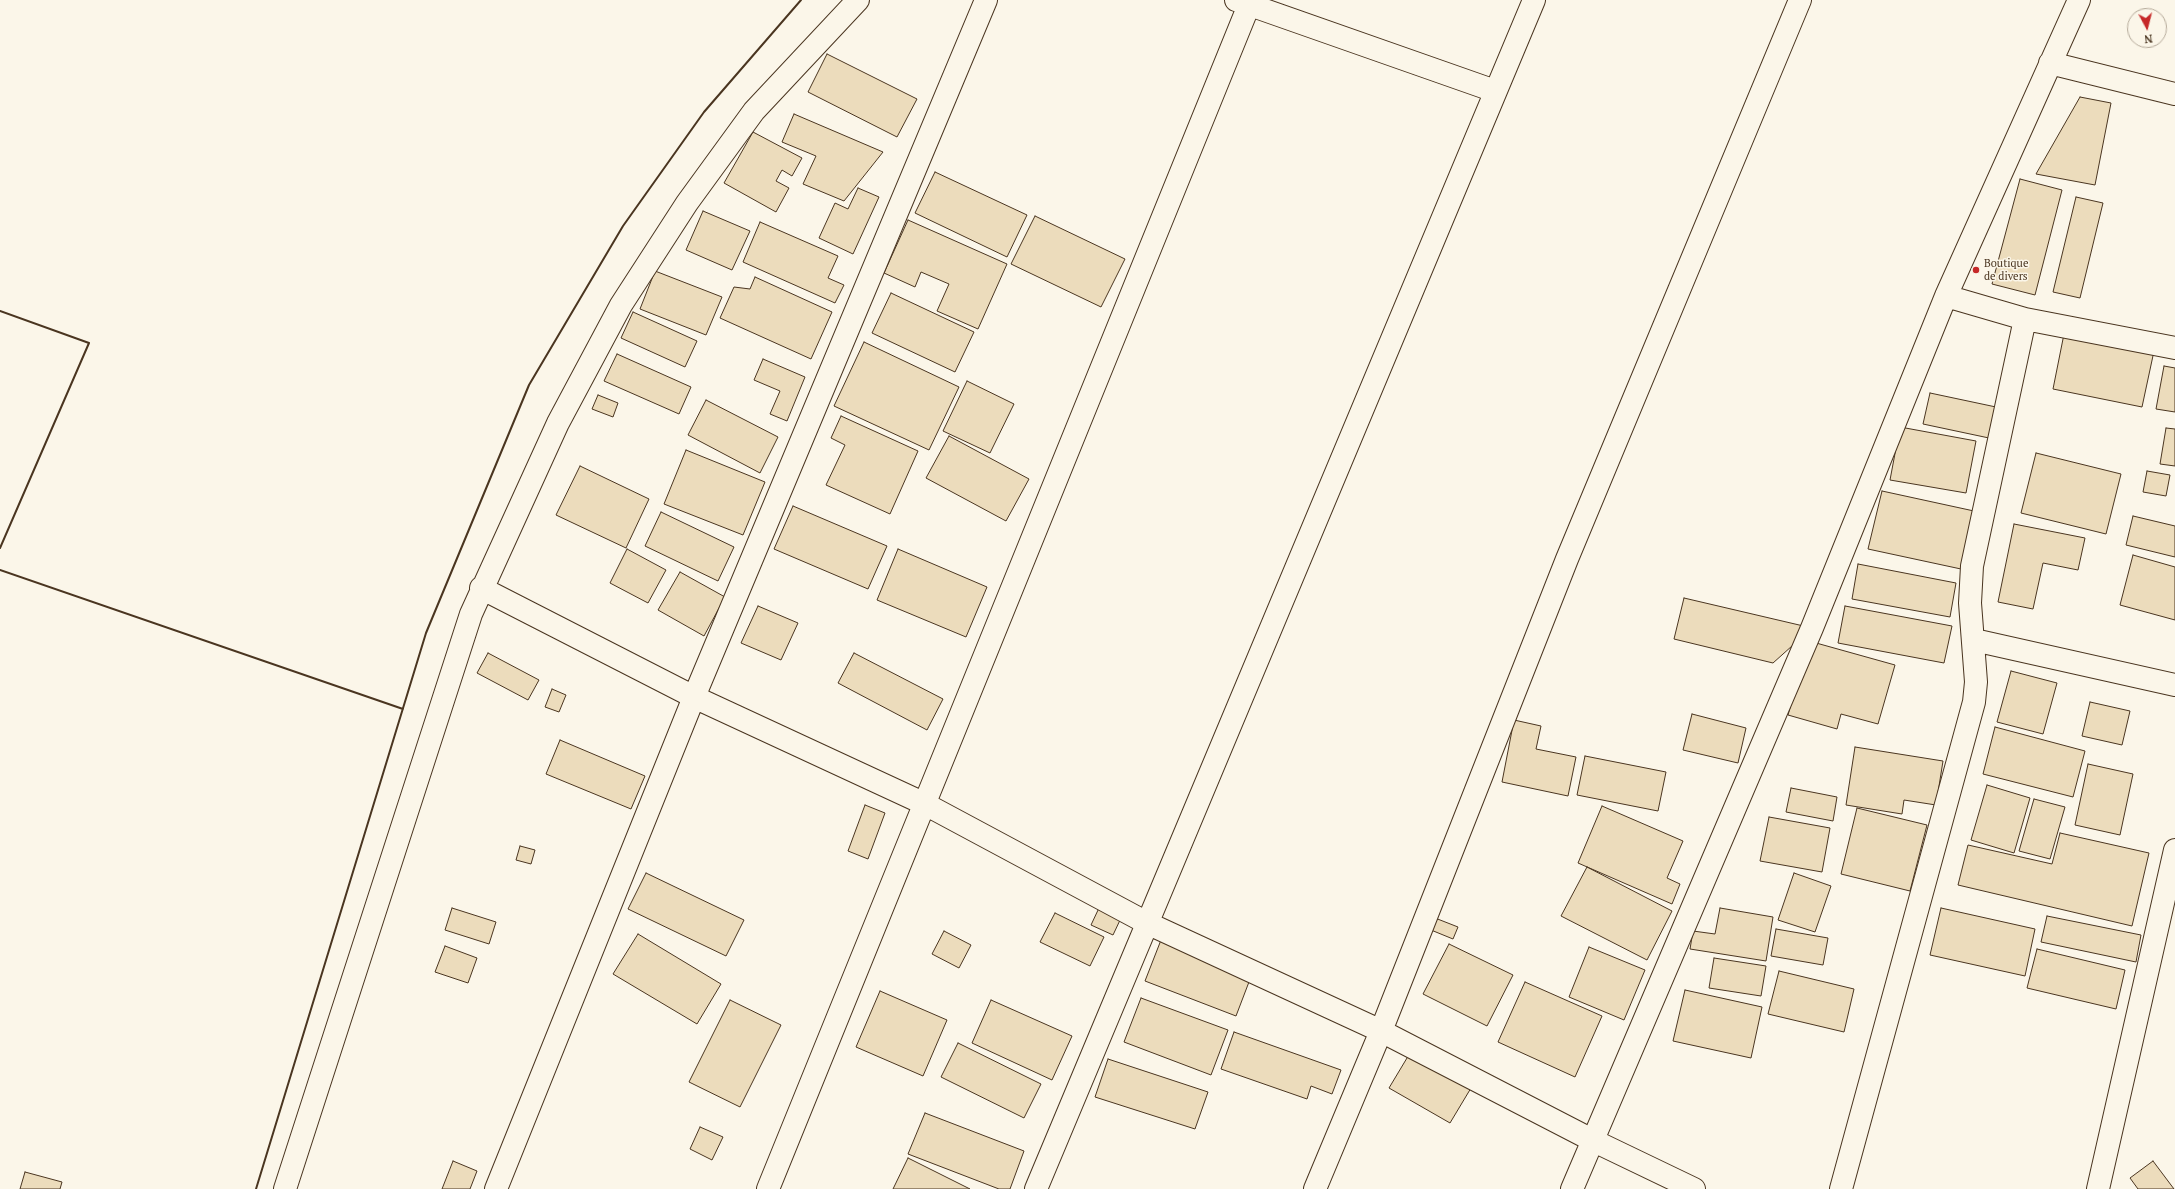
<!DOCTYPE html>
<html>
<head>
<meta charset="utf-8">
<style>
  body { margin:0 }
  #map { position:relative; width:2175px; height:1189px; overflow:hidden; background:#fbf6e9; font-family:"PT Serif",serif }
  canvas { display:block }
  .north { position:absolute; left:2127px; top:8px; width:40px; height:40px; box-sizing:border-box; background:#fbf6e9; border:1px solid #b4a999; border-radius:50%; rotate:173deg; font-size:11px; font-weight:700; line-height:16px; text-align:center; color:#4a3520 }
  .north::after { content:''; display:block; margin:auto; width:14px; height:18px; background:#c62828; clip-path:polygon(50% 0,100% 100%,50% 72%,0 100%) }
</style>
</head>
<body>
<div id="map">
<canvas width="2175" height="1189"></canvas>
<div class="north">N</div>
</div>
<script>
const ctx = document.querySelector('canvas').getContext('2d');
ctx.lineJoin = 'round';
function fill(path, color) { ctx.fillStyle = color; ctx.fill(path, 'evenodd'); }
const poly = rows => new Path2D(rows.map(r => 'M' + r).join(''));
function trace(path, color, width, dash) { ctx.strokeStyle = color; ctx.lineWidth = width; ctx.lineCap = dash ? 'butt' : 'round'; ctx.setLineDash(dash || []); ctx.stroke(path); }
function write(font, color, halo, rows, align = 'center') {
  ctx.font = font + ' "PT Serif",serif'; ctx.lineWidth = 3; ctx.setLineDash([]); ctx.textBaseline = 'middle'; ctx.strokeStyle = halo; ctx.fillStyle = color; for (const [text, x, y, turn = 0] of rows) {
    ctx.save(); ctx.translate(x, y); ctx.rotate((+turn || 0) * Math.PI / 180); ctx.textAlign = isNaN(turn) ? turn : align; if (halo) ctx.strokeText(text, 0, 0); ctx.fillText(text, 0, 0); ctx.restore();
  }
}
const building = poly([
  [827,54,917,99,897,137,808,92,827,54],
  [2080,97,2111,103,2095,185,2036,174,2080,97],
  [794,114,883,152,844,201,803,184,816,156,782,142,794,114],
  [753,132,802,158,792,176,782,170,776,181,789,188,776,212,724,183,753,132],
  [935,172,1027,215,1007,257,915,213,935,172],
  [2020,179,2062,190,2035,295,1992,284,2020,179],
  [858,188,879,197,853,254,819,238,835,203,848,209,858,188],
  [2076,197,2103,203,2080,298,2053,292,2076,197],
  [703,211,750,231,732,270,686,250,703,211],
  [1035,216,1125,259,1101,307,1011,264,1035,216],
  [908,220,1007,264,978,329,937,311,949,284,921,272,915,287,884,273,908,220],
  [760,222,838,256,828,278,844,285,835,303,743,262,760,222],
  [655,271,722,297,706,335,640,309,655,271],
  [755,277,832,312,811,359,720,318,734,287,750,289,755,277],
  [891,293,974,332,955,372,872,333,891,293],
  [633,312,697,341,685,367,621,338,633,312],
  [2064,334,2154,351,2142,407,2053,389,2064,334],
  [864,342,959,387,929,450,834,406,864,342],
  [617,354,691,387,679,414,604,381,617,354],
  [763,359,805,377,787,421,770,414,780,391,754,380,763,359],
  [2164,366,2175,368,2175,412,2156,409,2164,366],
  [967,381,1014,404,990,453,943,431,967,381],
  [1930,393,1996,407,1989,438,1923,424,1930,393],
  [598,395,618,403,613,417,592,409,598,395],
  [706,400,778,437,760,473,688,435,706,400],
  [841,416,918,451,890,514,826,485,845,445,831,438,841,416],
  [1900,427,1976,441,1966,493,1890,480,1900,427],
  [2166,428,2175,429,2175,466,2160,464,2166,428],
  [949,436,1029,479,1006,521,926,478,949,436],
  [686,450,765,482,743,535,664,504,686,450],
  [2036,453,2121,474,2106,534,2021,513,2036,453],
  [580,466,649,499,626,548,556,515,580,466],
  [2147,471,2170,475,2166,496,2143,492,2147,471],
  [1882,491,1974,511,1961,569,1868,549,1882,491],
  [793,506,887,546,868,589,774,549,793,506],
  [661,512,734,547,718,581,645,546,661,512],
  [2133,516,2175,526,2175,557,2126,545,2133,516],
  [2014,524,2085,538,2078,570,2043,563,2033,609,1998,602,2014,524],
  [627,549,666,570,648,603,610,583,627,549],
  [898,549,987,587,966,637,877,600,898,549],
  [2133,555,2175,567,2175,620,2120,605,2133,555],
  [1858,564,1956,583,1950,617,1852,599,1858,564],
  [680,572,725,597,704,636,658,610,680,572],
  [1684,598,1812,628,1773,663,1674,639,1684,598],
  [758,606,798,623,781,660,741,643,758,606],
  [1845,606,1952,626,1944,663,1838,643,1845,606],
  [1809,641,1895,665,1878,724,1841,714,1837,729,1788,715,1809,641],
  [488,653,539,680,528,700,477,673,488,653],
  [854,653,943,699,927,730,838,683,854,653],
  [2011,671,2057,683,2043,734,1997,722,2011,671],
  [552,689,566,695,559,712,545,707,552,689],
  [2090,702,2130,711,2122,745,2082,736,2090,702],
  [1692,714,1746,728,1738,763,1683,750,1692,714],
  [1514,720,1541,726,1536,749,1576,757,1568,796,1502,782,1514,720],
  [1995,727,2085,751,2073,797,1983,774,1995,727],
  [560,740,645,776,631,809,546,774,560,740],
  [1855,747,1943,761,1936,805,1904,800,1902,814,1846,805,1855,747],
  [1585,756,1666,772,1658,811,1577,795,1585,756],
  [2088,764,2133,774,2120,835,2075,825,2088,764],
  [1987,785,2030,798,2014,853,1971,840,1987,785],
  [1791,788,1837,797,1833,821,1786,812,1791,788],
  [2034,799,2065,807,2050,859,2019,851,2034,799],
  [865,805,885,813,868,859,848,851,865,805],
  [1602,806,1683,841,1667,878,1680,884,1672,904,1578,863,1602,806],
  [1857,808,1927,825,1910,891,1841,874,1857,808],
  [1769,817,1830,828,1822,872,1760,861,1769,817],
  [2060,833,2149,853,2132,926,1958,885,1968,845,2052,864,2060,833],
  [520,846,535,850,531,864,516,860,520,846],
  [1587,867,1672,911,1647,960,1561,916,1587,867],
  [646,873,744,920,726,956,628,909,646,873],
  [1794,873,1831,886,1815,932,1778,920,1794,873],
  [452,908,496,922,489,944,445,930,452,908],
  [1099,908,1121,918,1113,935,1091,925,1099,908],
  [1720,908,1773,917,1766,961,1690,949,1693,931,1715,934,1720,908],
  [1941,908,2035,929,2025,976,1930,955,1941,908],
  [1055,913,1104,937,1090,966,1040,942,1055,913],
  [2047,916,2141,935,2136,962,2041,942,2047,916],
  [1435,918,1458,927,1453,939,1431,930,1435,918],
  [1776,929,1828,938,1823,965,1771,956,1776,929],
  [944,931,971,945,959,968,932,954,944,931],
  [638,934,721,984,697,1024,613,974,638,934],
  [1161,940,1252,974,1236,1016,1145,981,1161,940],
  [1449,944,1513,975,1487,1026,1423,994,1449,944],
  [445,946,477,958,468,983,435,972,445,946],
  [1589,947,1645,970,1624,1020,1569,997,1589,947],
  [2037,949,2125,970,2116,1009,2027,988,2037,949],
  [1714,958,1766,966,1761,996,1709,988,1714,958],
  [1779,971,1854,989,1844,1032,1768,1014,1779,971],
  [1525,982,1602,1016,1575,1077,1498,1042,1525,982],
  [1685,990,1762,1007,1751,1058,1673,1041,1685,990],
  [880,991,947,1020,923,1076,856,1047,880,991],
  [1141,998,1228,1030,1211,1075,1124,1042,1141,998],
  [730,1000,781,1025,740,1107,689,1082,730,1000],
  [991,1000,1072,1036,1052,1080,972,1043,991,1000],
  [1234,1032,1341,1070,1332,1094,1311,1086,1307,1099,1221,1069,1234,1032],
  [958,1043,1041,1084,1024,1118,941,1077,958,1043],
  [1410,1053,1471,1088,1450,1123,1389,1088,1410,1053],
  [1108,1059,1208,1092,1195,1129,1095,1097,1108,1059],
  [925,1113,1024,1151,1010,1189,999,1189,908,1154,925,1113],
  [700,1127,723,1137,712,1160,690,1149,700,1127],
  [908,1158,970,1189,893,1189,908,1158],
  [453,1161,477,1171,470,1189,442,1189,453,1161],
  [2153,1161,2174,1189,2138,1189,2130,1178,2153,1161],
  [25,1172,62,1182,60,1189,20,1189,25,1172]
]);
fill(building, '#ecdcbc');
trace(building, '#4a3520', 1);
const minor = poly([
  [1236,0,1495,91],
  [2050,63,2175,94],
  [1946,296,2025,319,2175,348],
  [481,588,694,697,925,804,1147,923,1381,1031,1592,1140,1694,1189],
  [1974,640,2175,685],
  [285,1189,471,614,558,423,621,305,687,203,754,111,858,0],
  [496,1189,694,697,986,0],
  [768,1189,1251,0],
  [1036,1189,1534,0],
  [1315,1189,1381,1031,1567,559,1800,0],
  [1572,1189,1812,628,1946,296,2079,0],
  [1841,1189,1974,702,1976,682,1970,603,1972,566,2025,319],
  [2098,1189,2175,850]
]);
trace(minor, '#4a3520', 24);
trace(minor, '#fbf6e9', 22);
trace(poly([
  [0,311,89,343,0,548],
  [0,570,403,709],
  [256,1189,426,633,529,385,623,226,704,112,801,0]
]), '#4a3520', 2);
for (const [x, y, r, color] of [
  [1976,270,4,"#c62828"]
]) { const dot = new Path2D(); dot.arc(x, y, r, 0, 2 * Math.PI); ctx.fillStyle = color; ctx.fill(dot); trace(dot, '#fbf6e9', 1.5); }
write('11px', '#4a3520', '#fbf6e9', [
  ["Boutique",1984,264],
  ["de divers",1984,277]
], 'left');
</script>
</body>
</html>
